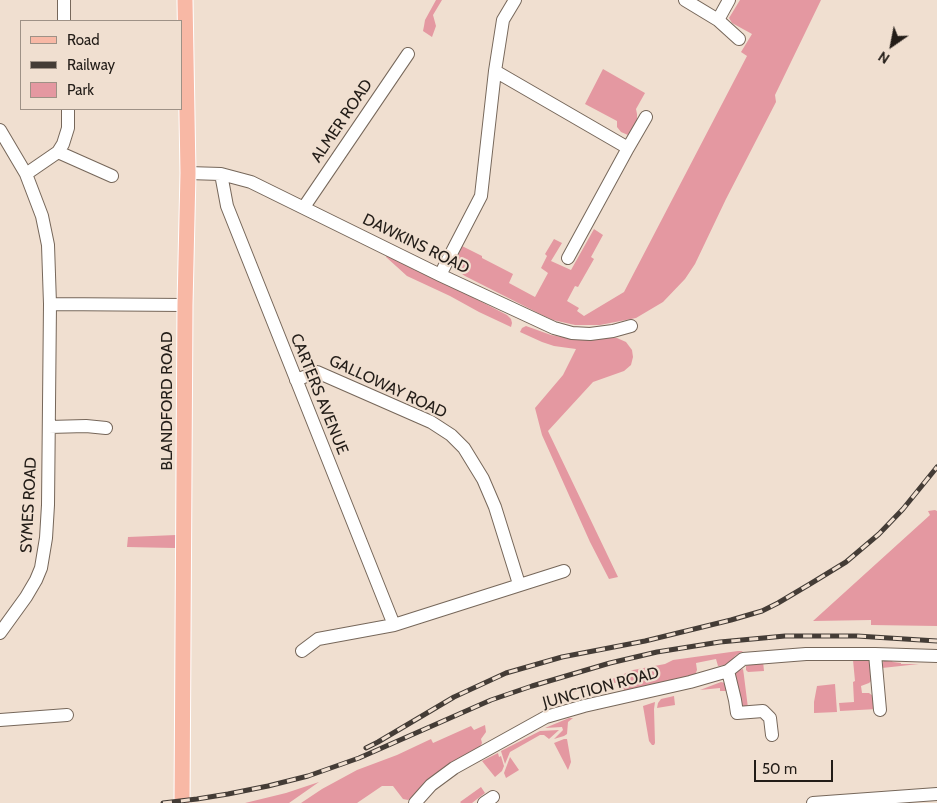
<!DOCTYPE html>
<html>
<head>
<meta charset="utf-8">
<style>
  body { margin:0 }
  #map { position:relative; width:937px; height:803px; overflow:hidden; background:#f0dfd0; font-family:Cabin,sans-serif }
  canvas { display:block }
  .legend { position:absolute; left:20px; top:20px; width:162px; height:90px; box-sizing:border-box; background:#f0dfd0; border:1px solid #9e9186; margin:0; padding:6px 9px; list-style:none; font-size:15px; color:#231d18 }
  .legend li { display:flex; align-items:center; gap:10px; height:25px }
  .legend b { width:25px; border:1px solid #9e9186 }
  .north { position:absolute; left:867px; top:20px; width:50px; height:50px; -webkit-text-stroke:4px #f0dfd0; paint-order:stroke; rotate:213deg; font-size:14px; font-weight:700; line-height:20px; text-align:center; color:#231d18 }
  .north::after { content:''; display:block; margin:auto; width:18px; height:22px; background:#231d18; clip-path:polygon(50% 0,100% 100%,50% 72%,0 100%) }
  .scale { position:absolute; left:754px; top:760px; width:79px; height:22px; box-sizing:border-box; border:2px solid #231d18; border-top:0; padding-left:6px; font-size:15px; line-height:18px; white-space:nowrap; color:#231d18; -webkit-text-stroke:4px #f0dfd0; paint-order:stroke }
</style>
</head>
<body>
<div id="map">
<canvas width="937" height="803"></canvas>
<ul class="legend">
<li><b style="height:6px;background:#f8b8a5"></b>Road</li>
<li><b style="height:6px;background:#443c36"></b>Railway</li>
<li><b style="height:14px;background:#e498a1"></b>Park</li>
</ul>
<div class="north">N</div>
<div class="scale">50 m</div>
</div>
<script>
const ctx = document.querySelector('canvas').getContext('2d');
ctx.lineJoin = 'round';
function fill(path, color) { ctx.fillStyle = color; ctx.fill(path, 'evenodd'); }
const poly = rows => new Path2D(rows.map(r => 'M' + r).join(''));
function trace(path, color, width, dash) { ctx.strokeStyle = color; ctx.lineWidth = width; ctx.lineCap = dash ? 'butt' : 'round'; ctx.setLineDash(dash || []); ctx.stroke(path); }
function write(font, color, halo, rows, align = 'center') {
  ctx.font = font + ' Cabin,sans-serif'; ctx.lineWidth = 4.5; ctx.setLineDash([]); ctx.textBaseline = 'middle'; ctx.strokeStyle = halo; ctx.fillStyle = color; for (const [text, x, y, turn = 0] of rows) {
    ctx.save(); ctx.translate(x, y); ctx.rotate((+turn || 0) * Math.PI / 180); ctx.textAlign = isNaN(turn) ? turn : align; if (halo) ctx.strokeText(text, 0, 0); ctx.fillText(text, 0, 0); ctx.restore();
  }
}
fill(poly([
  [436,0,442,0,433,15,436,26,432,37,423,31,424,26,425,20],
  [740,0,821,0,775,95,776,102,726,199,695,264,685,279,663,302,636,318,600,325,575,325,553,320,542,315,465,276,459,272,457,266,457,258,462,246,482,256,482,258,513,274,509,283,535,297,548,273,541,268,547,256,545,254,554,239,562,243,551,261,571,270,594,229,603,235,591,257,594,259,578,287,575,286,567,301,579,308,577,311,584,316,624,292,747,56,741,52,752,34,732,23,729,18],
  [603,69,645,93,636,109,637,114,637,127,633,131,628,135,621,132,617,127,617,121,585,104],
  [387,253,507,315,511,319,512,323,511,327,479,312,450,296,407,276,386,257],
  [526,326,551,335,572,339,605,337,617,338,626,342,632,350,633,357,631,365,624,371,593,382,548,431,618,577,609,579,590,542,542,435,535,408,563,375,576,349,554,346,542,342,520,332,522,328],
  [935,510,937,511,937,626,871,625,871,620,813,621,930,515,928,511],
  [176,535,175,548,127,547,128,537],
  [738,651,743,651,735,656,731,662,727,665,718,666,716,659,696,663,697,670,695,675,626,691,624,690,622,682,605,684,571,693,570,689,615,678,633,670,665,664,673,660],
  [834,658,870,658,872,680,869,683,861,686,862,693,869,693,873,696,877,709,840,711,839,703,854,702,853,682,855,681,853,660,835,661],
  [890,659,893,662,901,663,901,664,919,664,882,668,883,662,885,660],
  [763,661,764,671,748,672,746,670,746,666],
  [743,669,744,676,748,708,742,706,735,674,739,670],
  [721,682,725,683,729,691,720,691,720,688,700,690],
  [835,684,837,712,814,713,814,702,817,686],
  [674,696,675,705,657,708,658,703,661,699],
  [655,702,654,709,655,743,654,745,652,745,649,741,643,706],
  [569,718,573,718,568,722,567,734,564,736,554,739,563,730,562,727,545,728],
  [485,725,486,732,481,739,482,743,480,747,408,800,403,799,393,786,382,786,357,803,301,803,322,789,357,770,397,755,431,739,433,743,471,726,474,730],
  [559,730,549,739,544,735,540,735,510,752,505,764,501,751,540,731],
  [564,739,567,739,571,762,568,770,554,743],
  [498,753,499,757,501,756,504,766,502,771,495,777,482,761],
  [510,757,519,770,506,778,504,773],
  [319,782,289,803,245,803,286,793],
  [481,787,485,793,472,803,461,803,460,802]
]), '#e498a1');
const minor = poly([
  [64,0,64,21],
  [685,0,718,20,739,39],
  [718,20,729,0],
  [495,71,628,148],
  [68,109,68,128,63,144,58,152,112,176],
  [0,130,26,174,42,216,48,245,50,304,48,505,46,538,41,568,36,580,26,597,0,633],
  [188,173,221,174,251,182,440,275,554,328,572,333,590,334,613,331,631,326],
  [26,174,58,152],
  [221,174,227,206,394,625],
  [304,207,408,54],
  [568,258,628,148,646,117],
  [440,275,481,196,495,71,503,20,515,0],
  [50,304,185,305],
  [296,380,317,372,431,422,451,435,464,448,483,479,495,507,519,584],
  [49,427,86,426,106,428],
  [302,651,318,639,394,625,564,571],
  [875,654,880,710],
  [728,671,735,700,737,713,763,711,770,718,772,735],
  [0,720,67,715],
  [415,803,431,785,454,768,546,717,584,706,690,682,728,671,743,659,806,654,875,654,937,656],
  [484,803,493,797],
  [813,803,937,794]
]);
const major = poly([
  [182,803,185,305,188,173,185,0]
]);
trace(minor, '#76675a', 14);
trace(major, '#fff', 17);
trace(minor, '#fff', 12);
trace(major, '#f8b8a5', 15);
const rail = poly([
  [366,748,378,742,454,697,506,673,562,657,645,641,731,620,762,611,778,603,810,584,846,562,879,534,903,509,937,467],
  [163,803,197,799,228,794,268,786,308,776,359,758,491,700,532,686,610,663,657,652,720,642,785,636,857,636,937,641]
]);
trace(rail, '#443c36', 5);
trace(rail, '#f0dfd0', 3, [9]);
write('16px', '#231d18', '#f0dfd0', [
  ["ALMER ROAD",342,121,-56],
  ["DAWKINS ROAD",416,244,26],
  ["GALLOWAY ROAD",388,387,25],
  ["CARTERS AVENUE",319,394,68],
  ["BLANDFORD ROAD",167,401,-90],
  ["SYMES ROAD",29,505,-87],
  ["JUNCTION ROAD",601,688,-15]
]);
</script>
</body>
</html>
